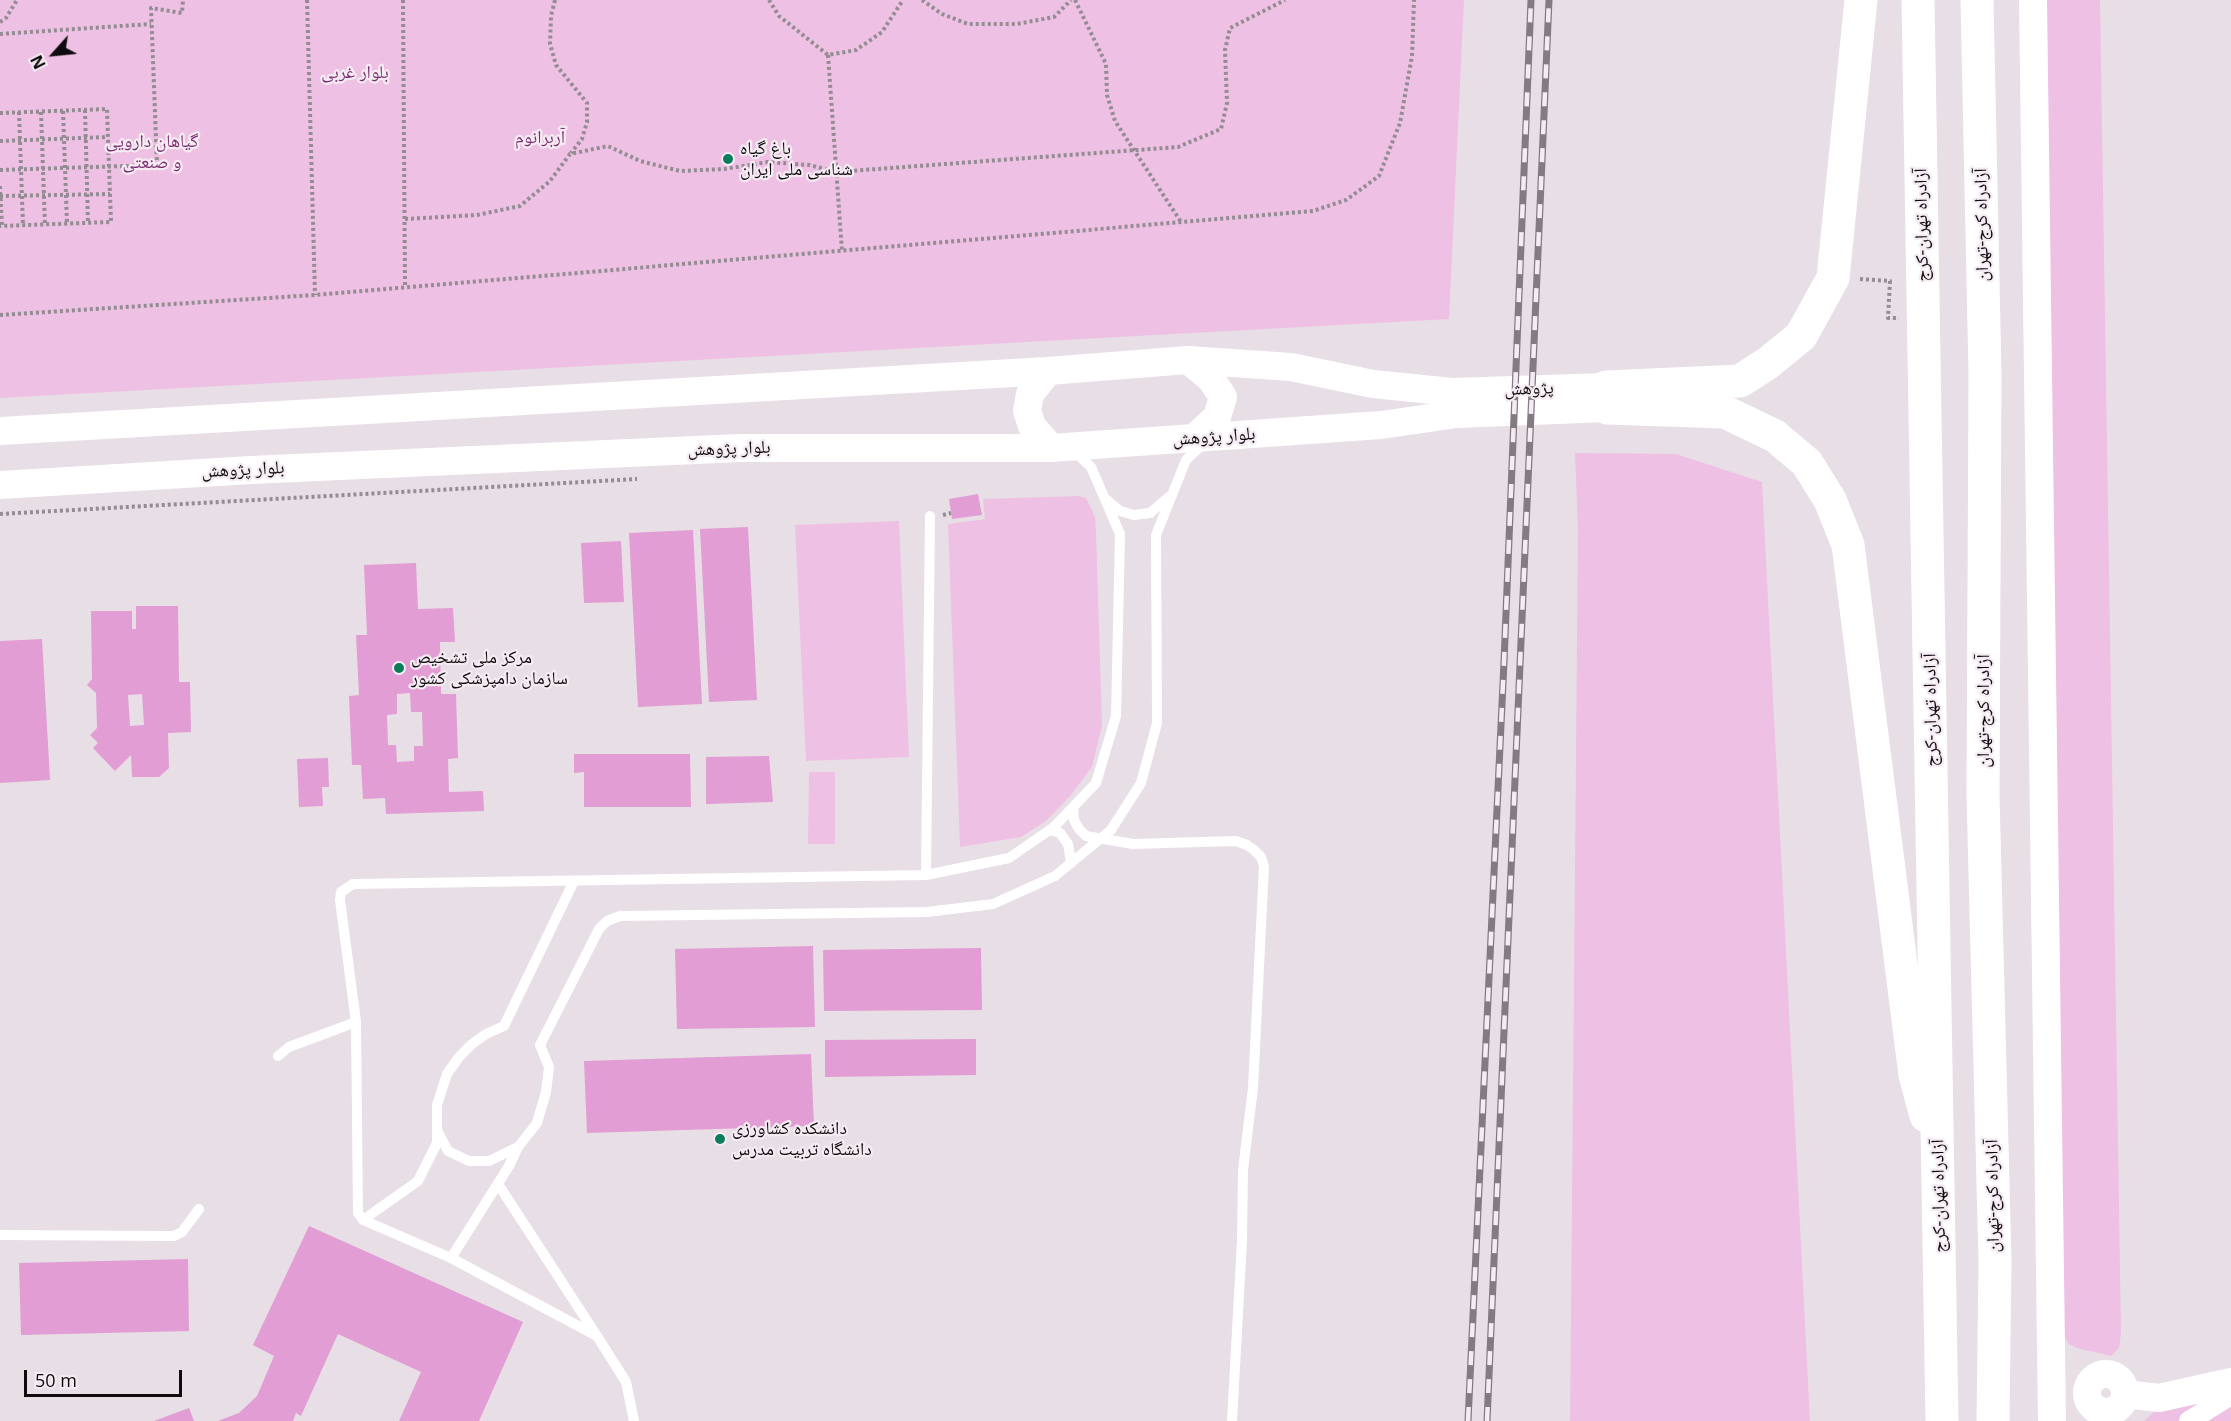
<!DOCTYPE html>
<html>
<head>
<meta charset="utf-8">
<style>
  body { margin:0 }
  #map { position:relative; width:2231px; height:1421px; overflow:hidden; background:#e8dee6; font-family:"Open Sans",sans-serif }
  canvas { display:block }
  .north { position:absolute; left:24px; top:24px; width:60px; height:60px; -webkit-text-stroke:4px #f5ebf3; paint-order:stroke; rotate:243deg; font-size:16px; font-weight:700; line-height:24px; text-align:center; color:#0e0a0d }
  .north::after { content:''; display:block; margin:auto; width:21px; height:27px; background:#0e0a0d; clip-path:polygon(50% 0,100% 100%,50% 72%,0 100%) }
  .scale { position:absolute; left:24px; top:1370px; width:158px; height:27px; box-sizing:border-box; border:3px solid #0e0a0d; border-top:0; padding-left:8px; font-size:18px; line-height:21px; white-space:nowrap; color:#0e0a0d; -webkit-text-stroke:4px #f5ebf3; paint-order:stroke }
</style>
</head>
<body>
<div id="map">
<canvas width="2231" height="1421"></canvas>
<div class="north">N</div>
<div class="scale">50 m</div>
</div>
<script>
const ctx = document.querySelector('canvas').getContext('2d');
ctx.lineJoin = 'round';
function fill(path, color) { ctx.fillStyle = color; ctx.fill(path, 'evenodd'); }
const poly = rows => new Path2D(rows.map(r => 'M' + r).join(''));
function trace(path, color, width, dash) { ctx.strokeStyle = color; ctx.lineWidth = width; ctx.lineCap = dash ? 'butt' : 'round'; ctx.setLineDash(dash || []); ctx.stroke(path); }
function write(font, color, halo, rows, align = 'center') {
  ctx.font = font + ' "Open Sans","Noto Naskh Arabic",sans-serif'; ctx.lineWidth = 4.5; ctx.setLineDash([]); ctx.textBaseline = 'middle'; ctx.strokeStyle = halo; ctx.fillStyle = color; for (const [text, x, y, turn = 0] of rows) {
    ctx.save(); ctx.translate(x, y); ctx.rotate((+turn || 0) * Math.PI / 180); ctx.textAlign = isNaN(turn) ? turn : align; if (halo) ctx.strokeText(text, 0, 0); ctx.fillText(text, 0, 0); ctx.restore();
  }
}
fill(poly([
  [0,0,1464,0,1449,319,0,398],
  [2046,0,2100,0,2121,1333,2119,1348,2111,1356,2077,1348,2069,1344,2063,1335],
  [1575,453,1676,454,1762,482,1810,1421,1570,1421,1578,529],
  [1078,496,1086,498,1091,508,1095,517,1096,533,1102,726,1092,767,1071,795,1046,821,1021,837,960,847,948,524,985,519,983,499],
  [899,521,909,757,806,761,795,525],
  [809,772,835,772,835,844,808,844],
  [2231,1394,2231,1421,2144,1421,2156,1410]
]), '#eec1e4');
fill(poly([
  [978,494,982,515,952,519,949,499],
  [748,527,757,700,709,702,700,529],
  [693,530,702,704,638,707,629,533],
  [621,541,624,602,584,603,581,543],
  [416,563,418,609,453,608,455,642,440,642,441,694,456,694,458,758,448,759,449,792,483,791,484,811,386,814,385,798,363,799,361,765,352,765,349,696,359,695,356,635,367,635,364,565],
  [410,693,411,712,422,712,423,746,414,746,414,761,397,762,396,745,388,745,387,715,397,714,397,694],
  [136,606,178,606,179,682,190,682,191,732,168,733,169,768,159,777,132,777,131,755,115,771,93,748,98,743,90,735,97,728,96,693,87,685,92,679,91,611,132,611,132,629,136,629],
  [142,694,144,725,130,726,128,695],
  [42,639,50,780,0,783,0,641],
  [574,754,690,754,691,807,584,807,584,772,574,773],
  [769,756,773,802,706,804,706,757],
  [328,758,329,787,322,787,323,806,299,807,297,759],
  [813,946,815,1027,677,1029,675,949],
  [981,948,982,1010,824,1011,823,950],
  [976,1039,976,1075,825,1077,825,1040],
  [811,1054,814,1126,587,1133,584,1061],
  [309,1226,523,1322,479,1421,399,1421,421,1372,338,1334,301,1416,296,1413,293,1421,218,1421,239,1413,257,1396,274,1356,253,1345],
  [188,1259,189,1331,21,1335,19,1263],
  [189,1408,194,1421,154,1421]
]), '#e19dd4');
trace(poly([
  [307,0,315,295],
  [403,0,405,287],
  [555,0,551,16,550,44,556,65,587,103,587,122,582,139,571,153],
  [769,0,779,16,828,55,856,50,882,32,903,0],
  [922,0,942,14,968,24,1017,24,1054,17,1071,0],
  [1075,0,1106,64,1107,95,1115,121,1181,222],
  [0,22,6,18,17,0],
  [0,34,151,24],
  [828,55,842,251],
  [85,110,88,223],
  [63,111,67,224],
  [19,112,23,226],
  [41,112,45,225],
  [0,113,107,109,111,222,0,226],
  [0,141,108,137],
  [0,170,157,165,151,8,182,13,183,0],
  [0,186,2,226],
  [0,196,110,194],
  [405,219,477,215,520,206,550,181,570,154,608,146,640,161,680,171,724,169,768,162,809,165,836,172,1178,147,1221,129,1227,103,1225,50,1230,28,1285,0],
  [1860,279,1890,281,1888,318,1899,318],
  [0,315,315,295,1313,211,1346,200,1379,176,1400,123,1412,56,1414,0],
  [0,514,637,479],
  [943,515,951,513]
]), '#938c92', 4, [3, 3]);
trace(poly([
  [1107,500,1120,511,1134,515,1150,513,1170,496],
  [1073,807,1074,820,1079,829,1086,836,1133,844,1236,841,1247,845,1254,850,1261,857,1264,866,1253,1088,1243,1170,1242,1241,1232,1421],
  [1050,830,1060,833,1068,844,1071,863],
  [926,875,930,516],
  [278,1056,289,1047,356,1022],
  [438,1132,448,1151,469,1161,489,1161,518,1147],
  [498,1184,595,1333],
  [363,1220,418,1181,437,1143,437,1105,447,1074,459,1057,472,1044,486,1034,504,1026,574,881],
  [0,1235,174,1236,182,1232,199,1209],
  [451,1258,509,1166,518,1147,537,1123,546,1092,549,1067,540,1045,599,929,607,921,620,916,927,912,993,904,1055,876,1111,830,1141,783,1157,723,1156,535,1186,460,1204,443],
  [634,1421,626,1382,597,1336,451,1258,363,1220,358,1213,356,1022,340,900,341,892,353,884,926,875,1009,858,1054,827,1096,783,1116,716,1120,534,1091,467,1073,450]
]), '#fff', 10);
trace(poly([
  [2189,1421,2231,1395]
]), '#fff', 20);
trace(poly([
  [2033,0,2052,1421],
  [1188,360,1211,379,1223,397,1217,417,1194,438],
  [1048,371,1030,394,1027,411,1032,426,1051,448],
  [0,431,1048,371,1188,360,1291,367,1373,384,1452,392,1606,387],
  [0,485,251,470,740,448,1051,448,1381,425,1457,414,1607,408],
  '2087 1393a19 19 0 1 1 38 0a19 19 0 1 1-38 0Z',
  [2125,1394,2159,1398,2231,1382]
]), '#fff', 28);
trace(poly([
  [1918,0,1942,1421],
  [1977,0,1985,374,1983,795,1995,1262,1993,1421],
  [1606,387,1740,381,1768,363,1801,336,1833,278,1861,0],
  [1607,408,1725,412,1775,436,1807,463,1830,500,1848,545,1915,1075,1926,1116]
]), '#fff', 33);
const rail = poly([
  [1468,1421,1504,662,1531,0],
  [1487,1421,1549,0]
]);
trace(rail, '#837b81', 7);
trace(rail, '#f5ebf3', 4.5, [14]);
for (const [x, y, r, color] of [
  [728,159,6,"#097d5b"],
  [399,668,6,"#097d5b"],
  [720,1139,6,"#097d5b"]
]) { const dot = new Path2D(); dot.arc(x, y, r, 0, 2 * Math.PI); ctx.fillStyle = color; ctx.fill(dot); trace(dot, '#f5ebf3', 2); }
write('18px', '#7c2e71', '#f5ebf3', [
  ["بلوار غربی",355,73],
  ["آربرانوم",540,138],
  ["گیاهان دارویی",152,142],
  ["و صنعتی",152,163]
]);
write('18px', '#0e0a0d', '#f5ebf3', [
  ["باغ گیاه‌",740,149],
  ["شناسی ملی ایران",740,170],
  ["مرکز ملی تشخیص",411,658],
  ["سازمان دامپزشکی کشور",411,679],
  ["دانشکده کشاورزی",732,1129],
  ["دانشگاه تربیت مدرس",732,1150]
], 'left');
write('18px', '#0e0a0d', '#f5ebf3', [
  ["آزادراه تهران-کرج",1922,225,-91],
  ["آزادراه کرج-تهران",1982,225,-91],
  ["پژوهش",1529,389,-2],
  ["بلوار پژوهش",1214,437,-4],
  ["بلوار پژوهش",729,449,-2],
  ["بلوار پژوهش",243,470,-3],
  ["آزادراه تهران-کرج",1931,710,-91],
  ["آزادراه کرج-تهران",1984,711,-90],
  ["آزادراه تهران-کرج",1939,1196,-91],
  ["آزادراه کرج-تهران",1993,1196,-91]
]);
</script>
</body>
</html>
